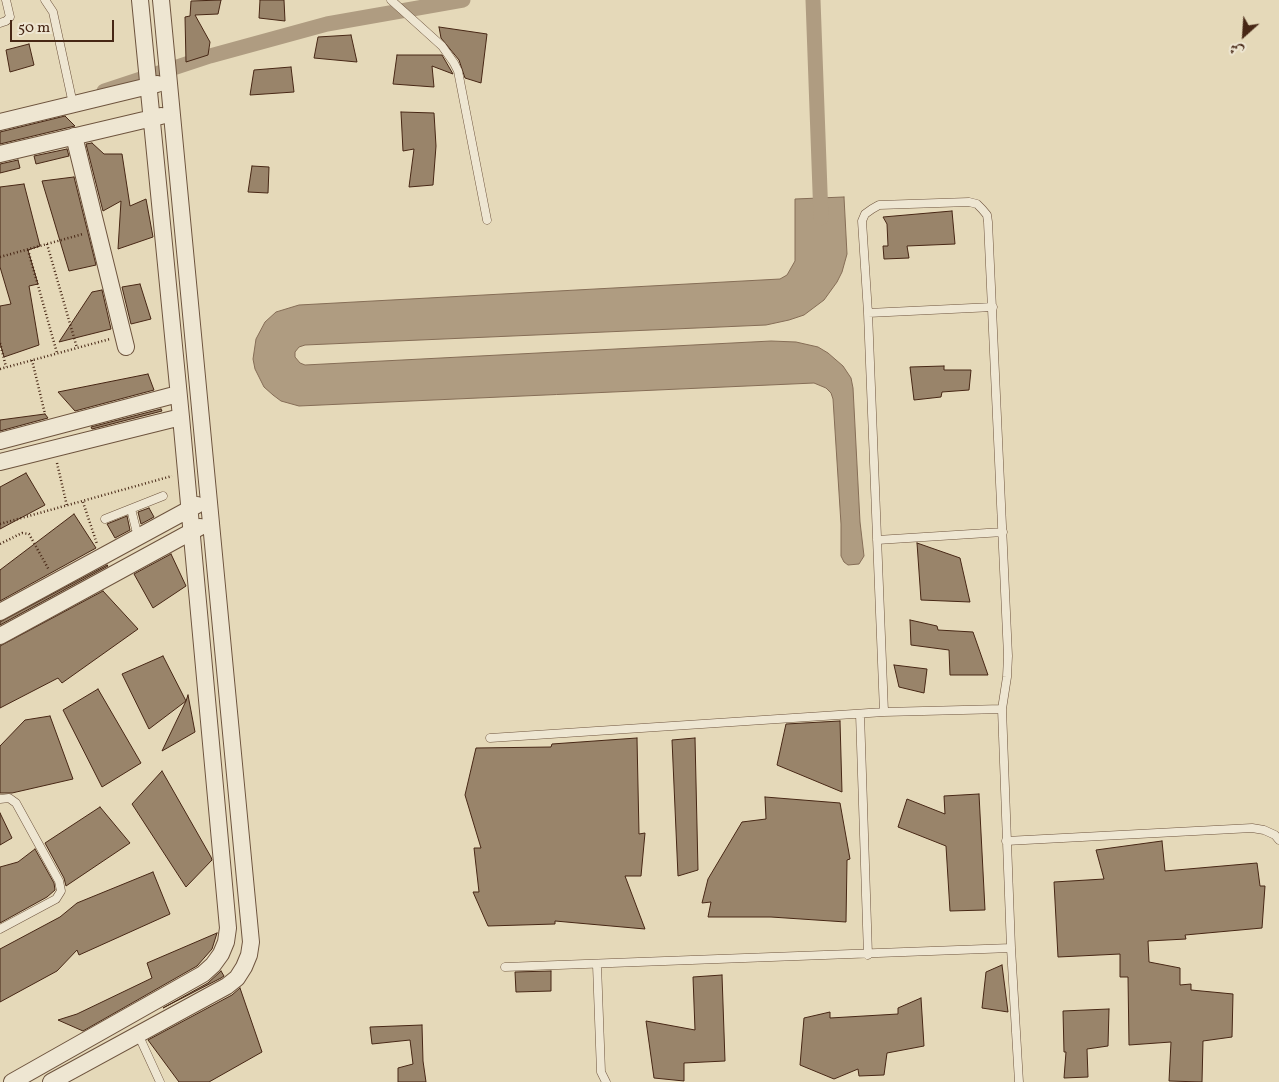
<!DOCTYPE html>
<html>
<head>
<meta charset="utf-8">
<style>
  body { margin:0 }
  #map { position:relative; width:1279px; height:1082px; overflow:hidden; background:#e5d9b9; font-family:Vollkorn,Amiri,serif }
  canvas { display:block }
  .north { position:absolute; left:1219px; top:10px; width:50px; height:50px; -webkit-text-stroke:4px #eee6d2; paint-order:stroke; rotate:206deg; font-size:14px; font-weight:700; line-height:20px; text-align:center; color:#472715 }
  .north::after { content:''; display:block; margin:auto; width:18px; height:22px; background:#472715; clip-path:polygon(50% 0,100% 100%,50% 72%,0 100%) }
  .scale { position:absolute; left:10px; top:20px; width:104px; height:22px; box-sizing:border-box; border:2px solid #472715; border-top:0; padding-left:6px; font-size:15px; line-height:18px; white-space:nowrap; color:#472715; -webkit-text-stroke:4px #eee6d2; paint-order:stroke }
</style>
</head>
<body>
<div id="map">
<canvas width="1279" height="1082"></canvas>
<div class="north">ش</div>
<div class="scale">50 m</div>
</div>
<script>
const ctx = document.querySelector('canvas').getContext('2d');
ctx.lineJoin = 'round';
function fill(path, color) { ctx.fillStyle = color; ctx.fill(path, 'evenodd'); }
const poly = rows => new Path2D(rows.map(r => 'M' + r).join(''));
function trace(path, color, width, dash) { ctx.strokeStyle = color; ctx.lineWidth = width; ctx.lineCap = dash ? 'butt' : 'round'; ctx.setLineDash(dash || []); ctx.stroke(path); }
const water = poly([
  [844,197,847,254,842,272,837,282,824,300,804,315,789,320,766,325,305,345,299,347,295,352,295,357,300,363,305,365,771,341,796,342,818,347,828,353,843,366,851,378,853,388,860,522,864,556,859,564,848,565,844,562,841,556,841,524,833,399,831,393,826,388,814,383,299,406,281,401,273,395,264,387,255,369,253,359,256,339,265,322,276,312,299,305,780,279,787,275,795,261,795,199,844,197]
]);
fill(water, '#af9c81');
trace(water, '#856d56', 1);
trace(poly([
  [813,0,821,218],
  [104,91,210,56,327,24,463,0]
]), '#af9c81', 15);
const building = poly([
  [221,0,218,14,195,15,210,42,208,55,186,62,185,17,190,16,191,1,221,0],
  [260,0,284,0,285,21,259,18,260,0],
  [439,27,487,34,481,83,465,78,459,60,441,38,439,27],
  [351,35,357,62,314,58,318,37,351,35],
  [29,44,34,65,10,72,6,50,29,44],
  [397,55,442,55,453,74,432,66,434,87,393,84,397,55],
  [291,67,294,92,250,95,254,70,291,67],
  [401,112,434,113,436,146,433,185,409,187,414,149,403,151,401,112],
  [65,116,75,126,0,144,0,132,65,116],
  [92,143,104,154,122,154,130,206,146,199,153,237,118,249,121,201,103,211,86,144,92,143],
  [67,149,69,156,36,164,34,156,67,149],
  [18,160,20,168,0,173,0,164,18,160],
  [252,166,269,167,268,193,248,192,252,166],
  [74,177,96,265,69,271,42,181,74,177],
  [24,184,40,246,28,250,38,284,29,286,39,345,4,357,0,343,0,306,11,304,0,267,0,187,24,184],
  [952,211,955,244,907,246,909,258,884,259,883,246,888,246,887,224,883,217,952,211],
  [140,284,151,319,131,324,122,287,140,284],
  [102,290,111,329,59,342,92,292,102,290],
  [944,366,944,370,971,370,969,390,942,392,941,397,914,400,910,367,944,366],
  [148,374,154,390,75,411,58,392,148,374],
  [161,409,162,411,92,429,91,427,161,409],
  [45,414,48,418,0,431,0,420,45,414],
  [26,473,45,505,0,529,0,487,26,473],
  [149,508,154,517,141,524,138,512,149,508],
  [74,514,96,548,0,601,0,570,74,514],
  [127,516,130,530,115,538,107,524,127,516],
  [917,543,960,558,970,602,921,600,917,543],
  [171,554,186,586,153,608,134,574,171,554],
  [107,565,108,566,0,625,0,622,107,565],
  [103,591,138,629,62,683,58,678,0,708,0,646,103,591],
  [910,620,937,626,938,630,973,632,988,675,950,675,949,650,911,645,910,620],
  [163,656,186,701,149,729,122,674,163,656],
  [894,665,927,669,924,693,899,687,894,665],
  [98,689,141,763,102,787,63,710,98,689],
  [188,695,195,732,162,751,186,701,188,695],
  [50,716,73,779,12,793,0,793,0,746,25,720,50,716],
  [840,721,842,792,777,765,786,724,840,721],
  [637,738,639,834,645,833,641,876,625,876,645,929,555,921,555,924,488,926,473,892,479,892,474,848,481,848,465,795,476,748,551,747,552,744,637,738],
  [695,738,698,870,678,876,672,740,695,738],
  [162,771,211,857,212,860,186,887,132,804,162,771],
  [979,794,985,910,950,911,946,846,898,827,907,799,945,814,944,796,979,794],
  [765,797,840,803,850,859,847,860,846,922,771,917,708,917,711,902,702,903,708,879,742,822,766,819,765,797],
  [100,807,130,843,66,886,64,878,45,843,100,807],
  [0,813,12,838,0,845,0,813],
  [1162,841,1165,871,1257,863,1260,886,1265,886,1262,928,1185,935,1186,939,1148,941,1149,962,1180,968,1180,985,1191,984,1191,990,1233,994,1232,1037,1203,1041,1202,1082,1169,1081,1171,1042,1129,1045,1128,977,1120,977,1120,954,1058,957,1054,882,1104,879,1096,850,1162,841],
  [35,849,54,883,55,890,47,897,0,923,0,867,18,862,35,849],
  [153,872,170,914,79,955,77,950,57,971,0,1002,0,949,60,917,77,903,153,872],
  [217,933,212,949,197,966,83,1031,58,1020,77,1014,152,978,147,963,217,933],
  [1002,965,1008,1012,982,1008,986,972,1002,965],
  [221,971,224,976,221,978,163,1008,208,983,221,971],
  [551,971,551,991,516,992,515,972,551,971],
  [722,975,725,1061,684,1063,684,1081,654,1078,646,1021,695,1030,693,977,722,975],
  [240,988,262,1052,209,1082,179,1082,148,1040,232,995,240,988],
  [921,998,924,1046,887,1053,884,1075,859,1076,858,1069,834,1079,800,1065,804,1018,830,1012,830,1018,898,1014,898,1008,921,998],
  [1109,1009,1108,1046,1087,1049,1088,1077,1064,1078,1066,1052,1064,1052,1063,1011,1109,1009],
  [422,1025,423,1061,426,1082,398,1082,398,1068,413,1064,410,1040,372,1044,370,1027,422,1025]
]);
fill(building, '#99846a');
trace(building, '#472715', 1);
const service = poly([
  [45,0,53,12,73,104],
  [391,0,442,46,454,63,458,71,487,220],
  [0,23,6,21,10,17,6,0],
  [868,313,993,307],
  [131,509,138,537],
  [105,519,163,496],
  [877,540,1003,532],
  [884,712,868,313,862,221,865,214,872,209,879,205,969,202,977,204,982,209,987,215,988,222,1008,656,1007,677,1002,709,1011,948,1019,1082],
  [860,714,868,955],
  [490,738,884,712,1002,709],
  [0,799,9,798,16,803,59,881,61,891,56,899,0,929],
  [1006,841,1252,828,1264,830,1275,835,1279,840],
  [597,965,601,1072,606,1082],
  [505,967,1011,948],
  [138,1034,160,1082]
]);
const minor = poly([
  [0,122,157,84],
  [74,136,126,347],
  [0,154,161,116],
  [0,441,178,394],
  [0,462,181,417],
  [0,612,197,505],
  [0,636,200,527],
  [12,1082,203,974,213,965,221,954,226,942,228,928,181,417,140,0],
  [51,1082,227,986,237,978,244,967,249,955,251,942,161,0]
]);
trace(service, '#6e543e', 9);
trace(minor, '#6e543e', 18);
trace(poly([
  [47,244,77,348],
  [28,250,57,353],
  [0,257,83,234],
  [0,343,6,367],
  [32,360,45,414],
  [0,369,110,339],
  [57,463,67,506],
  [83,502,97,544],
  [0,524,172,476],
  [0,544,22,533,29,534,49,570]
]), '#472715', 2.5, [1, 2.5]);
trace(service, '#eee6d2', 8);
trace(minor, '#eee6d2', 16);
</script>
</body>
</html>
